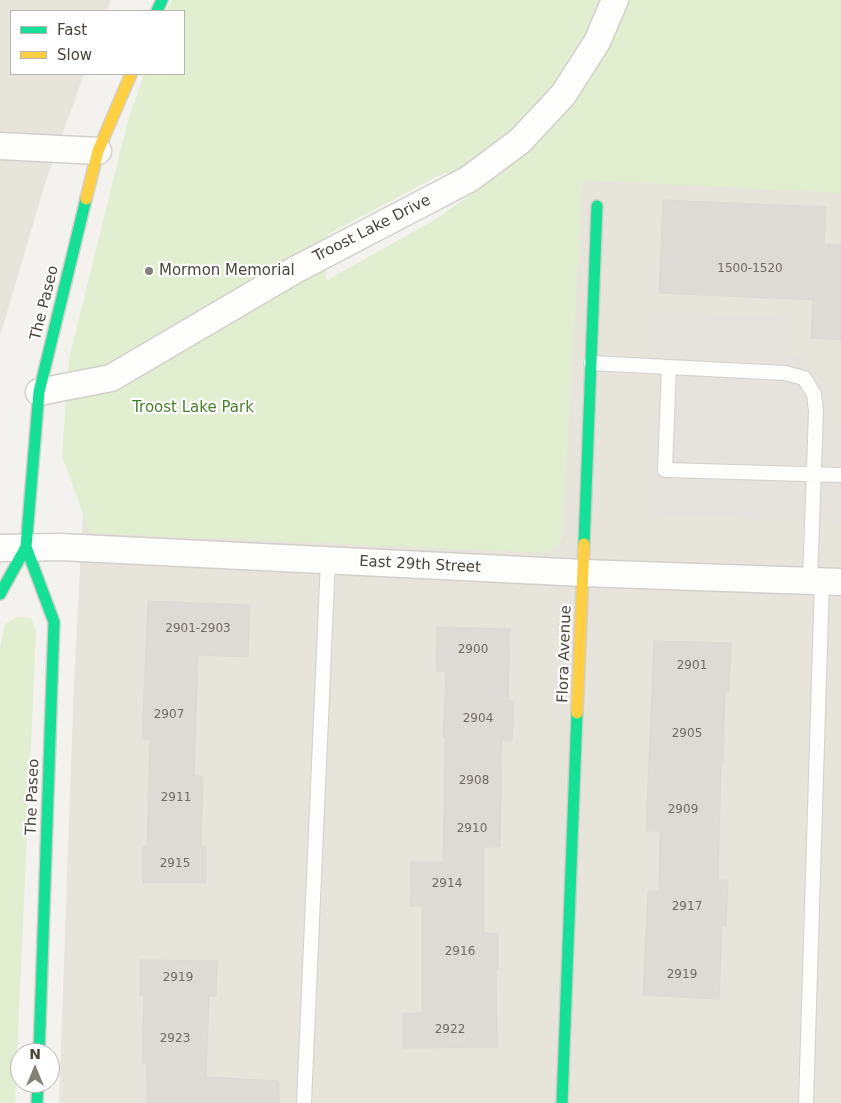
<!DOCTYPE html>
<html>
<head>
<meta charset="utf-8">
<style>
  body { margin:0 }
  #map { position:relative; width:841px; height:1103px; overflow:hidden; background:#f4f2ee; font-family:"DejaVu Sans",sans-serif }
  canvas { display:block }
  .legend { position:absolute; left:10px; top:10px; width:175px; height:65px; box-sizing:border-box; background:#fff; border:1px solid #b7b4b0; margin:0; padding:6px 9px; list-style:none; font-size:15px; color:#4b4439 }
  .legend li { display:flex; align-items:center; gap:10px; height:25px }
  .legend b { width:25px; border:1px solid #b7b4b0 }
  .north { position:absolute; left:10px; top:1043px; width:50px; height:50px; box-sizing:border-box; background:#fff; border:1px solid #b7b4b0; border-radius:50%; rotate:0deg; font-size:14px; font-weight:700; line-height:20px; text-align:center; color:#4b4439 }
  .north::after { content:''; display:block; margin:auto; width:18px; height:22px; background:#868178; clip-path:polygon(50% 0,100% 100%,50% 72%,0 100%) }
</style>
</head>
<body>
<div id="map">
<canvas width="841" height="1103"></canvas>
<ul class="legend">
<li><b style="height:6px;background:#16e098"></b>Fast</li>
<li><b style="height:6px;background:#ffcf43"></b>Slow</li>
</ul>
<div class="north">N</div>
</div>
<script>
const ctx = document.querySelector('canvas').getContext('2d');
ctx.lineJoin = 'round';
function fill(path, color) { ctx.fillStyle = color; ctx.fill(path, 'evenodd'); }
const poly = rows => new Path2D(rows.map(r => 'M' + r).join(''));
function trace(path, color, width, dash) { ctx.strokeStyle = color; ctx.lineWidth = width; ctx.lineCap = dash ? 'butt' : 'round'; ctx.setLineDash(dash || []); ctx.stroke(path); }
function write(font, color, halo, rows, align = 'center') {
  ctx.font = font + ' "DejaVu Sans",sans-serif'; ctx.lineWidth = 4.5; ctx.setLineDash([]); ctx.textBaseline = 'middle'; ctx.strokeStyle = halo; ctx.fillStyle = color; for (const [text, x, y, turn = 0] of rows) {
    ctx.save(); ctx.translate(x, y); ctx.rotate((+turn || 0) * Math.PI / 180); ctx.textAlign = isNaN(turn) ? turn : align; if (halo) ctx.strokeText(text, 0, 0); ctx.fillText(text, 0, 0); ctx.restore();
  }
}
fill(poly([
  [0,0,111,0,107,11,11,11,11,74,84,74,45,184,0,336],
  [513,165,841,180,841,1103,59,1103,74,682,85,476,326,281,438,218]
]), '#e7e4dc');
fill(poly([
  [172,0,841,0,841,193,583,180,562,539,550,553,90,533,62,456,69,359,127,124,144,74,184,74,184,11,166,11],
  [444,173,497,176,438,218,326,281,328,234],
  [17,617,31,618,36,632,15,1103,0,1103,0,649,5,624]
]), '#e1eecf');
fill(poly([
  [659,312,788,318,787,353,809,362,823,378,830,399,833,425,841,426,841,522,651,514]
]), '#e6e3df');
const building = poly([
  [663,200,826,207,824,244,841,245,841,340,811,338,813,300,659,293,663,200],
  [148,601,250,605,248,657,198,655,194,776,203,776,201,846,206,846,206,883,143,883,143,846,147,846,150,739,142,739,148,601],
  [437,627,510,629,508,701,514,701,512,741,502,740,500,847,484,847,484,933,498,933,498,970,496,970,497,1047,403,1048,403,1013,422,1013,422,906,410,906,411,862,443,862,445,738,443,737,446,671,436,671,437,627],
  [654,641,731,643,729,692,725,692,723,763,721,763,718,880,728,880,726,926,722,926,719,999,643,995,648,891,659,892,660,831,646,831,654,641],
  [140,960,217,961,216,996,209,996,206,1077,279,1081,279,1103,146,1103,147,1063,142,1063,144,995,140,995,140,960]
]);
fill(building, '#dedbd6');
trace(building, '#dcd9d4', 1);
const lane = poly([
  [591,363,785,373,804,378,814,394,816,411,810,581],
  [669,367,665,470,841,475],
  [304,1103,328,560],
  [806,1103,822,581]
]);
const street = poly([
  [0,146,98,151],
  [39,392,111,378,295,270,469,179,520,141,563,95,597,42,615,0],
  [0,548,61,547,583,573,841,582]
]);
const fast = poly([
  [157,11,162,0],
  [584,544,597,206],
  [26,547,54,622,39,1053],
  [0,594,26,547,39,392,86,199],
  [37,1103,38,1083],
  [562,1103,577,713]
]);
const slow = poly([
  [86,199,98,151,131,74],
  [577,713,584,544]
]);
trace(lane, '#d2d0cb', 16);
trace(street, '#d2d0cb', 29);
trace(fast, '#d3cfc5', 14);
trace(slow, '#d3cfc5', 14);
trace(lane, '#fdfdfc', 14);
trace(street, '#fdfdfc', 26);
trace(fast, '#16e098', 11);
trace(slow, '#ffcf43', 11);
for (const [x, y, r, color] of [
  [149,271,5,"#868178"]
]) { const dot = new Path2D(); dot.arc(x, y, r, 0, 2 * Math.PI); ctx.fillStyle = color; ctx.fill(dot); trace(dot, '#fff', 2); }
write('12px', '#706a61', null, [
  ["1500-1520",750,269],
  ["2901-2903",198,629],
  ["2900",473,650],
  ["2901",692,666],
  ["2907",169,715],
  ["2904",478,719],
  ["2905",687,734],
  ["2908",474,781],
  ["2911",176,798],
  ["2909",683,810],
  ["2910",472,829],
  ["2915",175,864],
  ["2914",447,884],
  ["2917",687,907],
  ["2916",460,952],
  ["2919",682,975],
  ["2919",178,978],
  ["2922",450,1030],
  ["2923",175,1039]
]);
write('15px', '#4b4439', '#fff', [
  ["Troost Lake Drive",372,229,-27],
  ["The Paseo",45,303,-76],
  ["East 29th Street",420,565,3],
  ["Flora Avenue",565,654,-88],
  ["The Paseo",33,797,-88]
]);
write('15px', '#4b4439', '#fff', [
  ["Mormon Memorial",159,271]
], 'left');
write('15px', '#4a7f2a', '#fff', [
  ["Troost Lake Park",193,408]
]);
</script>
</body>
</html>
